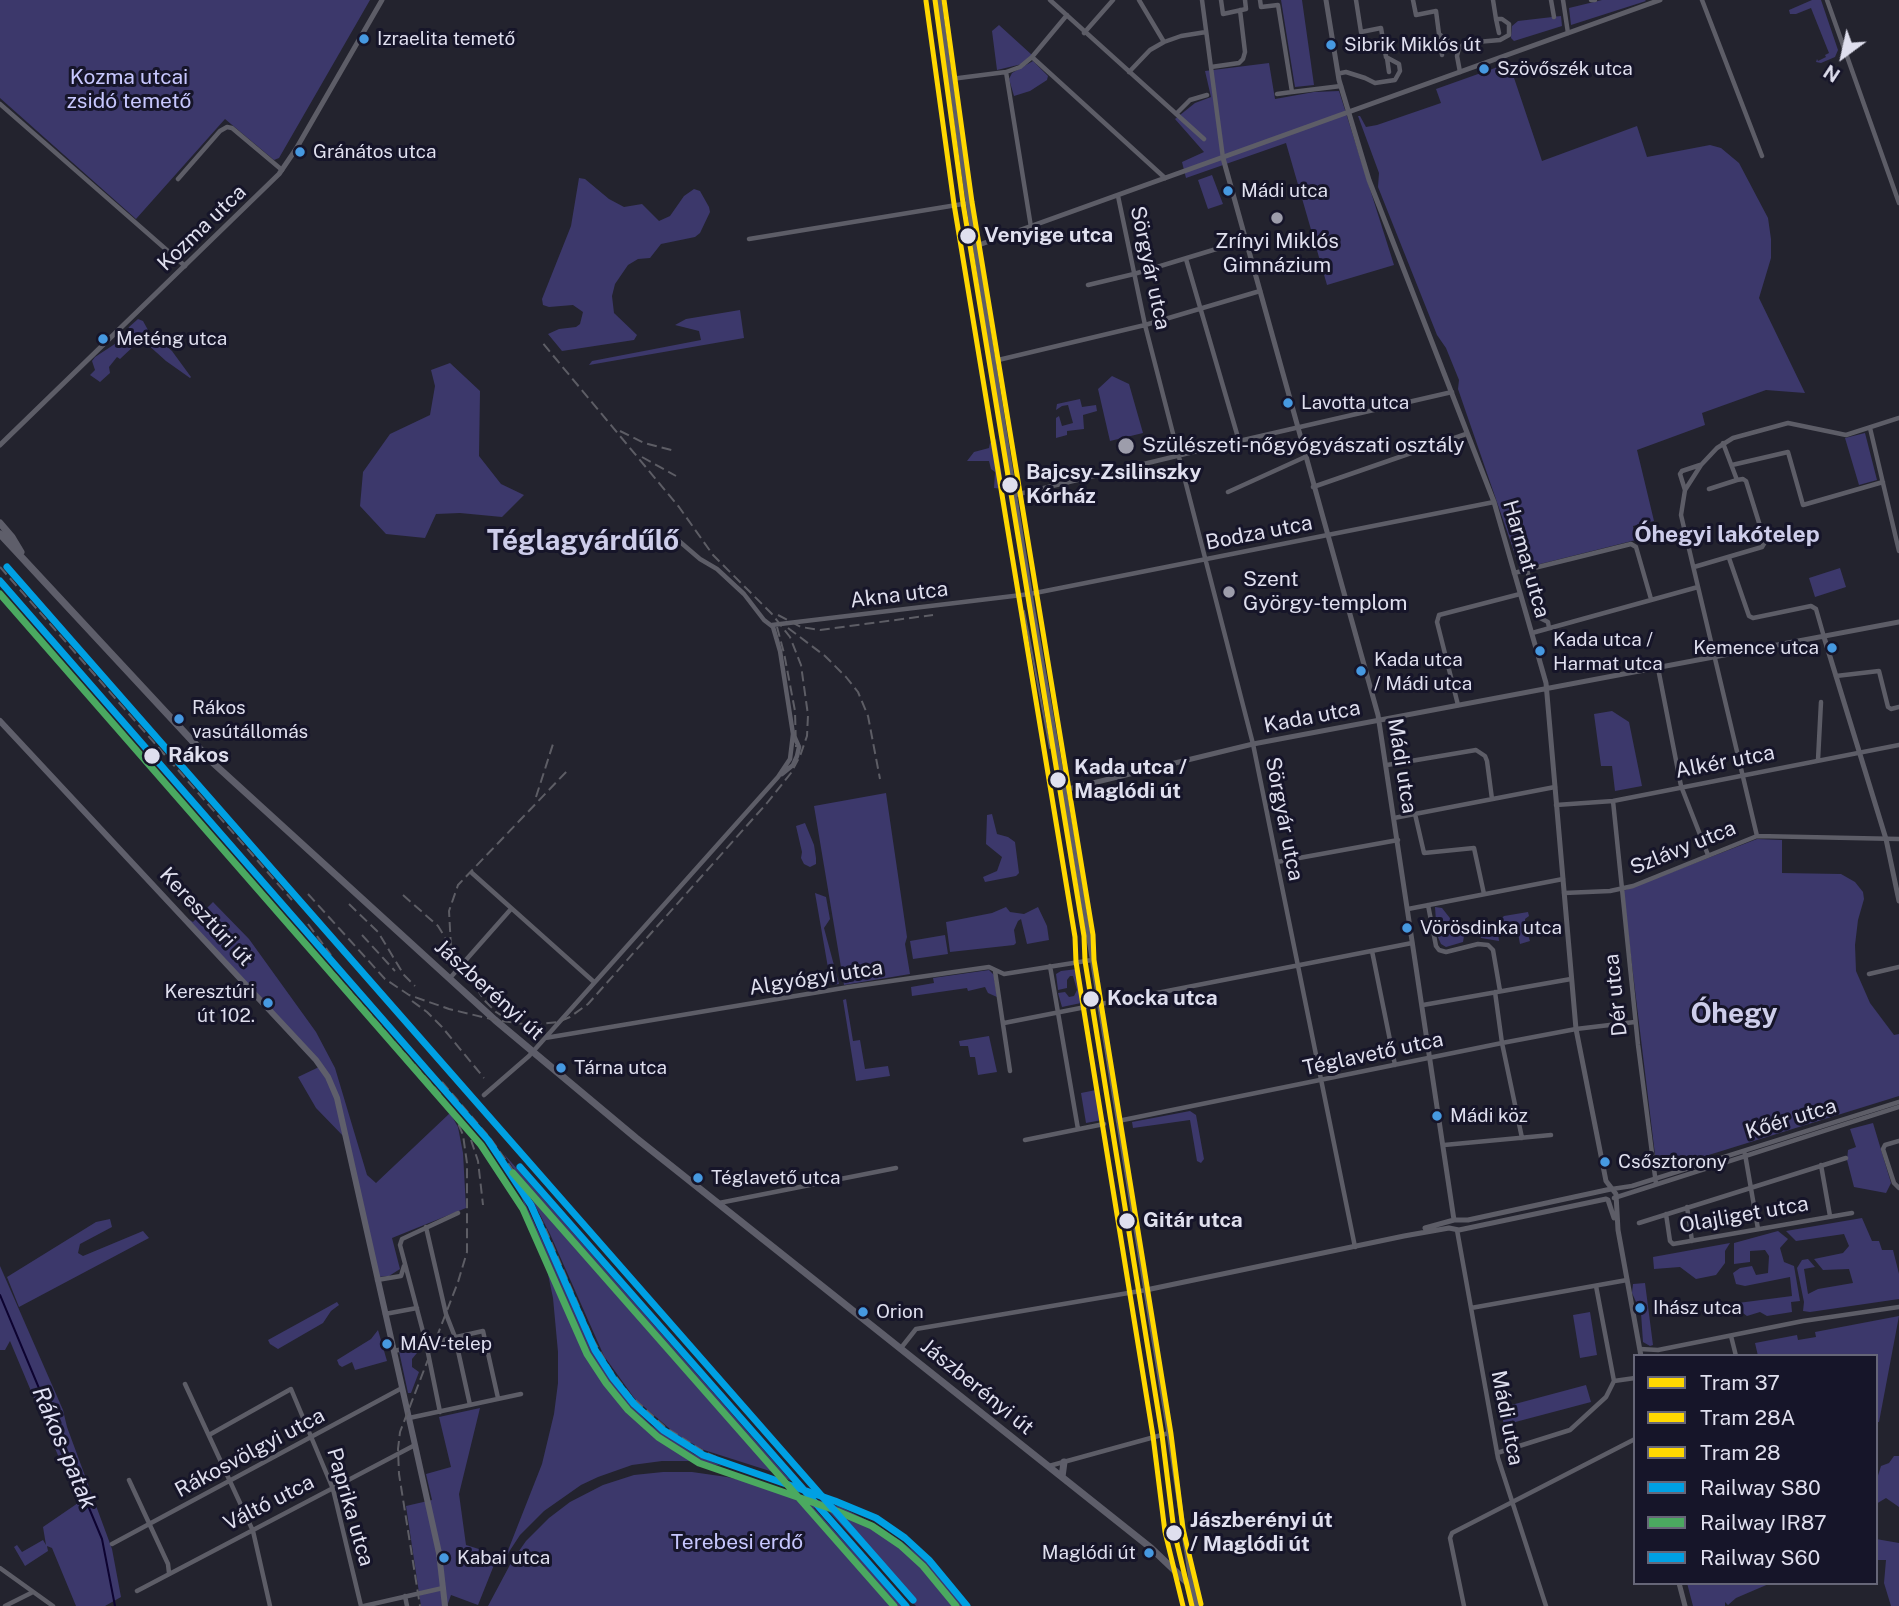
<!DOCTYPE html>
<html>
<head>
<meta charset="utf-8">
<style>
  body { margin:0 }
  #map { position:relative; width:1899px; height:1606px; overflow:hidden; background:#23232e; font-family:"Public Sans",sans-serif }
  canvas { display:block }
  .legend { position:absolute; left:1633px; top:1354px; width:245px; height:231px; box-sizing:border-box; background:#161529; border:2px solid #666678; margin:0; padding:9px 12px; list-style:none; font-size:21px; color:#dfdfee }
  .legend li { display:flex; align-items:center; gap:14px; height:35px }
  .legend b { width:35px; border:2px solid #666678 }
  .north { position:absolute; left:1808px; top:21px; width:70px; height:70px; -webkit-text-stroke:5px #161529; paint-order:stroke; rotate:213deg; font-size:19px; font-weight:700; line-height:28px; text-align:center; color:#dfdfee }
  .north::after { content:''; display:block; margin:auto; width:24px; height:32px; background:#dfdfee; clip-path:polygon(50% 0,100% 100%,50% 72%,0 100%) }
</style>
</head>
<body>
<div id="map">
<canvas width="1899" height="1606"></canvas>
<ul class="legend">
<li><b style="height:9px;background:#ffd800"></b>Tram 37</li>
<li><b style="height:9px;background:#ffd800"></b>Tram 28A</li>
<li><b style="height:9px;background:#ffd800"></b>Tram 28</li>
<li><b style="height:9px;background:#00a0e3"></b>Railway S80</li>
<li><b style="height:9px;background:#4ba960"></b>Railway IR87</li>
<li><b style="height:9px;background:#00a0e3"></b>Railway S60</li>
</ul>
<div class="north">N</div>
</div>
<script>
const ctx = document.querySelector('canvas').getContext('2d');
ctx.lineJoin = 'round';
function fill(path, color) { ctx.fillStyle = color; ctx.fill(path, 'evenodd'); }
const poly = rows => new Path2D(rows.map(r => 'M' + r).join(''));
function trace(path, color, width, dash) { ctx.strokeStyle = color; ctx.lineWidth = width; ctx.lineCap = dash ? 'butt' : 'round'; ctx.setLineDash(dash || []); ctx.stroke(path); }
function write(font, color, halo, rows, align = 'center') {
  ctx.font = font + ' "Public Sans",sans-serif'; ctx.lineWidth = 6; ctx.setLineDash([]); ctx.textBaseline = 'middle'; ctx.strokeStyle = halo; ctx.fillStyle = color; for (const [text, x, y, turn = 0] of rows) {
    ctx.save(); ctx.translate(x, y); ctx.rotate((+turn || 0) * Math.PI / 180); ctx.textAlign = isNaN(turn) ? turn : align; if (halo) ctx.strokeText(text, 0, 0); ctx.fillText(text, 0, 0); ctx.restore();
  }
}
fill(poly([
  [0,0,370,0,279,158,274,160,225,119,136,219,0,98],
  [1281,0,1302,0,1314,85,1295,87],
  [1602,0,1645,0,1646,1,1571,25,1569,8],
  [1812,0,1821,0,1838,50,1835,57,1821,63,1816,62,1817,59,1818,61,1826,57,1825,55,1829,53,1811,8,1796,14,1790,14,1789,10],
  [1561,16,1562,26,1514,41,1511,38,1512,26,1518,21],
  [999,25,1032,55,1022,64,997,70,992,31],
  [1033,61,1048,76,1047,80,1030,91,1014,96,1009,79,1012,73],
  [1269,63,1275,99,1314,92,1339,91,1394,265,1327,285,1286,143,1186,178,1182,162,1204,152,1175,119,1195,103,1211,97,1205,71],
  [1509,63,1542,161,1637,126,1647,157,1710,145,1721,148,1739,163,1768,218,1771,239,1771,258,1759,298,1805,393,1766,390,1702,413,1705,425,1637,450,1654,521,1633,526,1636,540,1520,569,1458,389,1459,380,1446,348,1437,335,1378,187,1379,173,1358,116,1360,116,1366,127,1377,125,1441,103,1436,89],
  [1212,175,1223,204,1208,209,1198,180],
  [579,178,585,179,609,199,624,207,642,204,659,221,670,216,684,196,694,189,700,191,709,207,710,212,700,233,695,237,661,244,650,258,638,259,628,265,615,284,612,296,614,313,637,335,634,340,562,351,548,334,559,329,576,327,580,324,583,312,573,305,549,307,543,305,542,299,571,226],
  [740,310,744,338,589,365,592,361,701,340,699,331,675,325,686,319],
  [138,319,143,321,148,330,172,351,191,377,190,378,166,361,146,343,136,344,120,359,117,357,109,367,110,373,100,382,90,375,95,370,92,361,95,357,124,338,129,327],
  [450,363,480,391,479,456,501,484,524,495,502,517,460,513,436,514,425,538,386,534,360,506,363,472,390,434,430,415,435,386,431,370],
  [1112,376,1129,384,1143,433,1110,441,1098,389],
  [1080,399,1082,407,1096,405,1097,411,1083,415,1084,429,1067,431,1067,435,1056,438,1056,418,1059,416,1062,426,1073,423,1068,405,1062,406,1056,410,1057,404],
  [1865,433,1877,480,1859,485,1845,438],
  [996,439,1004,489,994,488,995,472,991,469,989,461,967,461,974,452,989,448,990,443],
  [1840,568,1846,587,1815,597,1809,578],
  [1612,711,1629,722,1642,786,1615,791,1612,766,1601,766,1594,714],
  [886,793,907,937,905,944,910,974,844,985,814,806],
  [992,814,997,834,1008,837,1015,842,1019,873,1016,876,985,882,983,877,997,871,1002,857,986,844,987,815],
  [805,823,814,845,816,858,816,864,810,867,804,864,801,858,802,852,796,826],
  [1757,839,1782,840,1782,873,1841,874,1855,882,1863,892,1864,899,1858,920,1855,945,1856,971,1870,1003,1894,1035,1899,1034,1899,1096,1657,1171,1623,891],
  [815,893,826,897,830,919,824,928,839,984,831,985],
  [213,902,249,939,316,1032,335,1068,367,1175,376,1183,450,1113,458,1127,463,1153,466,1208,392,1238,400,1269,389,1276,377,1277,346,1139,316,1108,298,1077,319,1067,182,915,193,922],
  [1006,907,1010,912,1024,914,1038,907,1047,926,1049,940,1027,944,1021,919,1018,921,1014,930,1016,943,1014,945,950,952,946,922,992,913],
  [1435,907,1442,908,1453,922,1465,930,1463,942,1446,947,1441,944,1437,935],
  [1528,912,1529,916,1525,919,1525,926,1530,941,1520,944,1518,933,1512,927,1503,928,1498,932,1499,941,1481,938,1480,932,1497,929,1496,924,1504,916],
  [945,935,948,954,913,959,910,941],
  [1077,969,1080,975,1084,997,1081,1003,1062,1007,1058,993,1065,992,1069,997,1074,996,1077,990,1073,976,1070,976,1067,980,1067,988,1058,990,1056,974,1061,971],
  [989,970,994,975,997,997,988,993,985,987,968,991,967,988,912,996,911,987,934,983,933,978],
  [846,999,853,1041,860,1040,865,1069,888,1066,890,1076,856,1081,843,1000],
  [989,1036,997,1072,978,1075,975,1057,970,1057,968,1046,960,1046,959,1041],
  [1096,1090,1102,1120,1086,1123,1081,1093],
  [1190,1111,1196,1115,1204,1159,1201,1163,1197,1161,1190,1120,1133,1128,1132,1122],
  [1873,1123,1891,1183,1886,1193,1854,1187,1847,1160,1848,1150,1856,1147,1850,1129],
  [504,1154,633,1301,791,1481,773,1472,704,1450,677,1435,635,1399,604,1356,550,1234,525,1186],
  [518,1188,598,1359,611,1380,630,1404,651,1425,694,1454,722,1466,691,1461,662,1461,632,1465,598,1477,581,1485,544,1511,520,1535,505,1558,542,1464,554,1414,558,1383,558,1352,553,1298,545,1260],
  [1862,1218,1872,1241,1879,1241,1882,1250,1893,1250,1899,1274,1899,1299,1810,1312,1803,1311,1804,1302,1797,1268,1802,1260,1808,1259,1815,1267,1804,1269,1808,1294,1818,1289,1853,1283,1849,1269,1823,1270,1814,1259,1843,1253,1849,1246,1844,1234,1796,1241,1786,1231],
  [110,1219,112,1227,80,1244,78,1253,83,1256,143,1231,149,1238,19,1307,7,1277,96,1222],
  [1778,1231,1788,1239,1780,1248,1784,1262,1794,1266,1800,1301,1791,1302,1792,1312,1767,1316,1760,1312,1747,1316,1740,1311,1738,1303,1792,1296,1790,1277,1745,1286,1736,1284,1733,1273,1740,1268,1752,1266,1756,1275,1768,1273,1769,1256,1765,1250,1750,1251,1750,1262,1734,1264,1734,1243],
  [1730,1243,1725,1251,1725,1263,1716,1275,1696,1279,1680,1267,1654,1269,1653,1257],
  [0,1266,63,1410,67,1427,112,1549,121,1597,105,1606,76,1606,52,1548,47,1546,48,1551,25,1566,14,1547,17,1545,22,1552,43,1540,46,1545,43,1527,78,1503,10,1341,5,1350,0,1350],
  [1645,1283,1653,1345,1650,1346,1643,1342,1641,1313,1632,1293,1633,1284],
  [337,1302,339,1305,331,1311,323,1323,278,1349,270,1344,268,1340],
  [1590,1312,1597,1355,1580,1358,1573,1315],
  [1899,1316,1879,1422,1876,1422,1876,1356,1758,1356,1755,1343,1797,1335,1798,1340,1816,1337,1815,1332],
  [378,1330,387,1361,355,1370,352,1362,342,1367,339,1365,337,1360,371,1339],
  [416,1339,421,1341,421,1348,412,1359,412,1367,419,1372,411,1393,408,1393,399,1351,410,1348],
  [1586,1385,1591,1402,1504,1425,1500,1408],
  [480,1408,459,1494,466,1545,498,1555,478,1605,451,1595,447,1606,421,1606,406,1506,432,1500,426,1474,451,1467,439,1417],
  [1894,1456,1899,1456,1899,1507,1886,1498,1876,1504,1878,1494,1876,1492,1876,1482,1881,1466,1889,1463],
  [663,1472,692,1472,727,1477,789,1491,841,1507,880,1527,902,1542,927,1561,964,1606,916,1606,820,1502,814,1508,903,1606,488,1606,512,1561,526,1541,549,1518,570,1502,603,1485,634,1475],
  [1876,1539,1899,1543,1899,1606,1891,1606,1884,1583,1886,1560,1876,1560],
  [1687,1583,1771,1583,1736,1598,1728,1605,1725,1602,1725,1606,1693,1606]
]), '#3c386b');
trace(poly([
  [0,1295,102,1539,115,1606]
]), '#0d0330', 2);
trace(poly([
  [1050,0,1204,139],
  [1139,0,1164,42],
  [1202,0,1223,158],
  [1221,0,1223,14,1246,9,1245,0],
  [1260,0,1261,7,1278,5,1292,92,1341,86],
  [1413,0,1416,15,1436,11,1439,34,1459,48],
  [1551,0,1554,17],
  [1563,0,1568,33],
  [1591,0,1595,0],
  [1702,0,1762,156],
  [1827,0,1899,203],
  [1496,19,1499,33],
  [1084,33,1113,0],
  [1439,35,1442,55],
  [1459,48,1465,43,1500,40,1509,35,1509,24,1502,19,1496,19,1493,0],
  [1459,48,1457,56,1460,72],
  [1032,57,1165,178],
  [1387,58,1389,72],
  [1211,67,1239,63,1243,59,1245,52,1240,10],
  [1006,72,1031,227],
  [1129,72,1150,50,1164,42,1181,36,1206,32],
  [1341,73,1346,72,1365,78,1375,83,1395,80,1400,71,1399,64,1386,57,1381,28,1361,32,1356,0],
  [951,79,1006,72,1020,67,1032,57,1067,15],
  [1277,94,1292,92],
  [0,104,185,266],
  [1176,114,1190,100,1207,95],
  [178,179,220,131,227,127,232,128,282,170],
  [1118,196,1145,325,1253,744,1355,1247],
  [749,239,969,203],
  [1186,259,1239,441],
  [1088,285,1134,274,1246,240],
  [994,361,1145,325,1260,291],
  [1870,428,1899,551],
  [1732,465,1788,452,1803,505,1883,482],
  [1313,487,1466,434],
  [1709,489,1737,480],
  [1685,490,1680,474,1682,471,1700,465],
  [1228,492,1305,457],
  [1015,495,1239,441,1452,392],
  [1729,558,1749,616,1753,618,1811,606,1816,609,1824,637],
  [1694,567,1762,547,1765,542,1746,481,1743,479,1737,480,1723,443],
  [1527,570,1540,618,1548,622,1549,628],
  [1514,573,1631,544,1636,547,1651,599],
  [772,625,1030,594,1494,502],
  [1532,633,1698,587],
  [1658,668,1681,786,1708,855],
  [1836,676,1879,671,1888,707,1891,709,1899,707],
  [1458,705,1437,622,1439,615,1520,594],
  [1818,760,1821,702],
  [1387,765,1476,750,1485,756,1487,761,1492,799],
  [782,774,793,765,797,756,799,747,795,738],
  [1613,801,1638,1045,1656,1184],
  [1556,805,1613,801,1899,745],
  [1415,814,1424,853,1474,848,1484,894],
  [1394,818,1555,787],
  [1757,836,1681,515,1685,490,1701,465,1717,448,1733,438,1788,423,1846,435,1899,418],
  [1277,862,1398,840],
  [472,873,594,982],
  [1564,893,1610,891,1633,886,1757,836,1899,839],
  [1428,905,1436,946,1439,950,1446,952,1478,944,1488,945,1493,950,1500,991],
  [1408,909,1563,879],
  [1372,951,1395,1065],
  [1050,966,1078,1129],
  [995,971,1010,1071],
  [1869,974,1899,967],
  [450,978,511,909],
  [1495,992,1502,1043,1522,1138],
  [1423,1005,1571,979],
  [1004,1023,1412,943],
  [545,1038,849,987,989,967,1004,974,1092,960],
  [484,1095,529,1056,778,777,790,759,793,734,780,651,773,627,764,620,744,594,717,569,700,559,679,541],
  [1118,1121,1502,1043,1576,1029,1635,1022],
  [1025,1140,1104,1124],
  [1899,1141,1885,1145,1883,1149,1894,1183,1899,1188],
  [1444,1145,1551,1135],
  [1745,1154,1758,1229],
  [1821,1165,1830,1216],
  [1612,1189,1632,1186,1899,1102],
  [1614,1198,1899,1107],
  [719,1203,896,1168],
  [1687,1207,1692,1241],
  [1666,1214,1670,1241,1673,1244,1852,1213],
  [1639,1223,1846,1158],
  [426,1227,446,1314,455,1337,470,1405],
  [1457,1230,1498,1458,1546,1606],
  [377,1280,401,1276,404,1266],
  [1596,1286,1614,1381],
  [1471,1308,1627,1280],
  [385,1314,417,1308],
  [1731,1336,1736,1356],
  [901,1348,916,1329,1146,1290],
  [1640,1349,1658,1350,1803,1321,1899,1307],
  [394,1351,483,1331,498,1398],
  [185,1384,253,1531,270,1606],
  [440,1412,426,1343,400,1245,402,1239,458,1213],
  [409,1418,521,1394],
  [209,1435,291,1389,333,1489,361,1606],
  [1497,1453,1570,1430,1606,1397,1614,1381,1635,1378],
  [1049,1466,1169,1433],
  [129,1480,168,1564,169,1573],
  [112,1544,402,1388],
  [0,1568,53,1606],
  [137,1591,415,1445],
  [405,1596,407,1606],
  [5,1606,33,1592],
  [364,1606,443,1588],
  [1464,1606,1450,1538,1452,1533,1635,1439]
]), '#5d5d67', 4.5);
trace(poly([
  [939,0,967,195,1032,605,1076,859,1169,1433,1192,1587],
  [1326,0,1339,80,1369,180,1494,502,1546,683,1576,1029,1606,1181,1616,1194,1618,1230,1641,1356],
  [1223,158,1378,715,1454,1220],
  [976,246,1660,0],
  [0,445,279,174,296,149,382,0],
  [1824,637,1886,839,1899,901],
  [1064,790,1253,744,1899,622],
  [1606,1199,1608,1200,1614,1218],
  [1454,1220,1468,1220,1611,1189],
  [1425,1228,1454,1220],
  [1146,1290,1404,1236,1449,1228,1459,1230,1606,1199],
  [1679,1583,1685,1606]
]), '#5d5d67', 5);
trace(poly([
  [0,721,316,1060,328,1077,337,1098,415,1445,439,1553,445,1606]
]), '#5f5f6b', 6);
trace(poly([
  [0,523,12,537,21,552],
  [0,534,211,761,495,1020,636,1138,1151,1548,1192,1587,1198,1606],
  [1062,1477,1064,1462]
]), '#5e5e6a', 7);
trace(poly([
  [1024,611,1050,748]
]), '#5d5d65', 2);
trace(poly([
  [620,431,644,443,675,451],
  [642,457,676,476],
  [0,567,292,900],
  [778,615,801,627,820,630,933,615],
  [777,627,784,653,795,711,796,747],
  [788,628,825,656,846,677,858,692,868,716,880,779],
  [147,760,442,1096,457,1121,463,1135,467,1163,467,1252,458,1282,400,1432,398,1449,399,1474,420,1606],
  [536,797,553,744],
  [308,894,385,979,409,995,449,1009,495,1020,530,1025,558,1022,570,1017,588,1004,767,803,791,773,800,756,807,736,808,715,801,665,790,637,772,614,713,555,679,507,541,341],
  [403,895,438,926,484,1000,496,1012,507,1019],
  [349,904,378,932,404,975,415,986],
  [308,924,331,955],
  [362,935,395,971],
  [451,947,449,911,458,885,568,770],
  [412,1001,427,1012,442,1027,484,1078],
  [442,1082,490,1138,520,1180,546,1230,594,1341,611,1370,631,1396,665,1427,705,1452,735,1465,803,1487],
  [471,1140,478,1161,483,1205]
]), '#5d5d65', 2, [10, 5]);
trace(poly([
  [0,581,488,1140,531,1205,595,1350,613,1378,634,1404,663,1430,703,1455,835,1501,876,1518,905,1538,929,1560,967,1606],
  [520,1167,906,1606]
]), '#00a0e3', 7);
trace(poly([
  [0,594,481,1145,523,1209,587,1354,606,1383,628,1410,658,1437,699,1463,832,1509,872,1526,900,1545,923,1566,956,1606],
  [513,1173,894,1606]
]), '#4ba960', 7);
trace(poly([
  [7,567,913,1600]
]), '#00a0e3', 7);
trace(poly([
  [935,0,963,203,1084,936,1085,961,1162,1435,1174,1531,1192,1606]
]), '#ffd800', 5);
trace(poly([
  [926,1,954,204,1075,937,1076,962,1153,1436,1165,1532,1183,1606]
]), '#ffd800', 5);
trace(poly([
  [944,0,972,202,1093,935,1094,960,1171,1434,1183,1529,1201,1604]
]), '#ffd800', 5);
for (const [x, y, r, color] of [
  [364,39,6,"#4699e1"],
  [1331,45,6,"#4699e1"],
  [1484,69,6,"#4699e1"],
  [300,152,6,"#4699e1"],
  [1228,191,6,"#4699e1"],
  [1277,218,7,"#9d9dab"],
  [968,236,9,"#dfdfee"],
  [103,339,6,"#4699e1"],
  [1288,403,6,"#4699e1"],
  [1126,446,9,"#9d9dab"],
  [1010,485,9,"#dfdfee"],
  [1229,592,7,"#9d9dab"],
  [1832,648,6,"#4699e1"],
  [1540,651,6,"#4699e1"],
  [1361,671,6,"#4699e1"],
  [179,719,6,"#4699e1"],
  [152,756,9,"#dfdfee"],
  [1058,780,9,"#dfdfee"],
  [1407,928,6,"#4699e1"],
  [1091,999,9,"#dfdfee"],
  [268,1003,6,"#4699e1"],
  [561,1068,6,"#4699e1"],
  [1437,1116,6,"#4699e1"],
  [1605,1162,6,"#4699e1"],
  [698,1178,6,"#4699e1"],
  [1127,1221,9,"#dfdfee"],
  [1640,1308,6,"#4699e1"],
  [863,1312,6,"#4699e1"],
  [387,1344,6,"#4699e1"],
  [1174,1533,9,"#dfdfee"],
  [1149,1553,6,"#4699e1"],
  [444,1558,6,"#4699e1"]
]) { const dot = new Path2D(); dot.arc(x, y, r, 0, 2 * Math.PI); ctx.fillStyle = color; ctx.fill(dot); trace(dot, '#161529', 2.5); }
write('19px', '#dfdfee', '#161529', [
  ["Izraelita temető",377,39],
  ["Sibrik Miklós út",1344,45],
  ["Szövőszék utca",1497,69],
  ["Gránátos utca",313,152],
  ["Mádi utca",1241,191],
  ["Meténg utca",116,339],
  ["Lavotta utca",1301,403],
  ["Kada utca /",1553,640],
  ["Harmat utca",1553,664],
  ["Kemence utca",1819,648,"right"],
  ["Kada utca",1374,660],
  ["/ Mádi utca",1374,684],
  ["Rákos",192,708],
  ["vasútállomás",192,732],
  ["Vörösdinka utca",1420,928],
  ["Keresztúri",255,992,"right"],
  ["út 102.",255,1016,"right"],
  ["Tárna utca",574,1068],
  ["Mádi köz",1450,1116],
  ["Csősztorony",1618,1162],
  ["Téglavető utca",711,1178],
  ["Ihász utca",1653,1308],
  ["Orion",876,1312],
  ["MÁV-telep",400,1344],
  ["Maglódi út",1136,1553,"right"],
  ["Kabai utca",457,1558]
], 'left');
write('21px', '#c7c7fe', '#161529', [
  ["Kozma utcai",129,78],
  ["zsidó temető",129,102],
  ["Terebesi erdő",737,1543]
]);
write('21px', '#dfdfee', '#161529', [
  ["Kozma utca",202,228,-44],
  ["Sörgyár utca",1150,268,78],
  ["Bodza utca",1259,533,-11],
  ["Harmat utca",1526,559,74],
  ["Akna utca",899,595,-7],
  ["Kada utca",1312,717,-11],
  ["Alkér utca",1725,762,-11],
  ["Mádi utca",1402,766,81],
  ["Sörgyár utca",1284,819,79],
  ["Szlávy utca",1683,848,-22],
  ["Keresztúri út",206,917,47],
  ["Algyógyi utca",816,978,-9],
  ["Jászberényi út",489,990,42],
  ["Dér utca",1616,995,-96],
  ["Téglavető utca",1373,1054,-12],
  ["Kőér utca",1791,1119,-17],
  ["Olajliget utca",1744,1215,-10],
  ["Jászberényi út",977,1387,39],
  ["Mádi utca",1507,1418,79],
  ["Rákosvölgyi utca",250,1453,-28],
  ["Váltó utca",269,1503,-27],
  ["Paprika utca",350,1507,74]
]);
write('bold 21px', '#dfdfee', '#161529', [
  ["Venyige utca",984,236],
  ["Bajcsy-Zsilinszky",1026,473],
  ["Kórház",1026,497],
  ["Rákos",168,756],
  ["Kada utca /",1074,768],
  ["Maglódi út",1074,792],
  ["Kocka utca",1107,999],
  ["Gitár utca",1143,1221],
  ["Jászberényi út",1190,1521],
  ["/ Maglódi út",1190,1545]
], 'left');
write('21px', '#dfdfee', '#161529', [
  ["Zrínyi Miklós",1277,242,"center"],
  ["Gimnázium",1277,266,"center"],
  ["Szülészeti-nőgyógyászati osztály",1142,446],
  ["Szent",1243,580],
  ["György-templom",1243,604]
], 'left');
write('bold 23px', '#cdcdea', '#161529', [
  ["Óhegyi lakótelep",1727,535]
]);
write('italic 23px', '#e1e1f4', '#161529', [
  ["Rákos-patak",64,1448,67]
]);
write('bold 28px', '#cdcdea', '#161529', [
  ["Téglagyárdűlő",583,541],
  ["Óhegy",1734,1014]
]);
</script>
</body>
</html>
